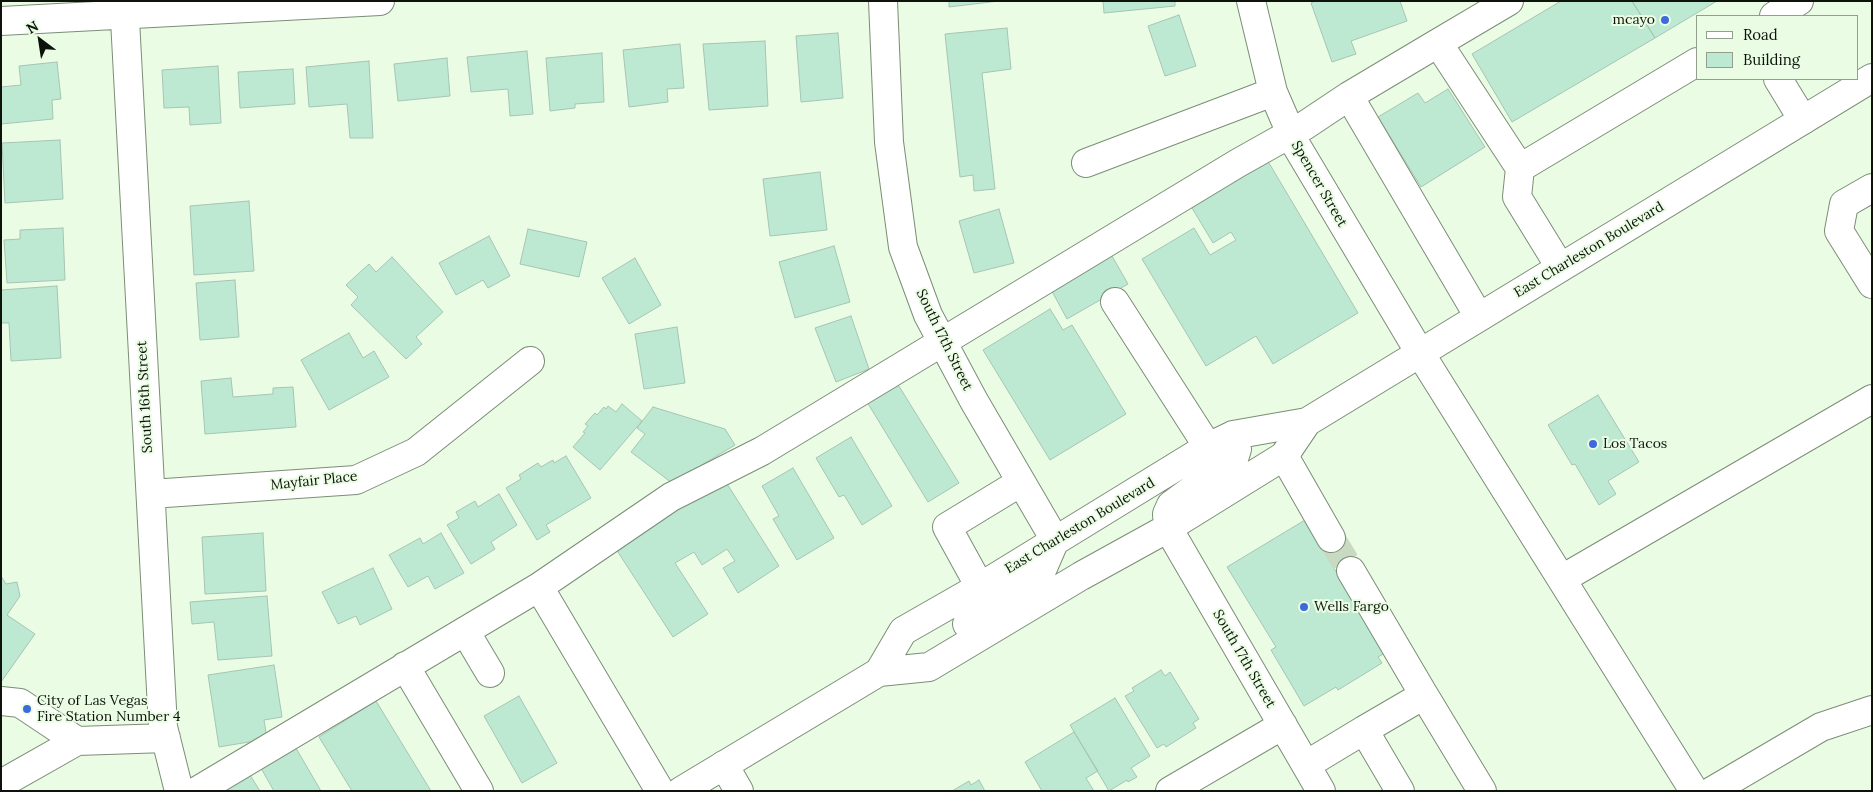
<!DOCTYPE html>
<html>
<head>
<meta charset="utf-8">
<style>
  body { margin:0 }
  #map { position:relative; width:1873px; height:792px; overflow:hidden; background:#eafde4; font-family:Lora,serif }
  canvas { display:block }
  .frame { position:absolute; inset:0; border:2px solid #0d130b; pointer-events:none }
  .legend { position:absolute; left:1696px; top:15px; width:162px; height:65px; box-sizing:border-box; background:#eafde4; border:1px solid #929f8d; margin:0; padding:6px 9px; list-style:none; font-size:15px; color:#0d130b }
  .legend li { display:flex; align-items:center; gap:10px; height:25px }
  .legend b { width:25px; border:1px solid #929f8d }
  .north { position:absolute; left:15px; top:15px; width:50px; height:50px; -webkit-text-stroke:4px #eafde4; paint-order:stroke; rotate:329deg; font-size:14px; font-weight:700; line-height:20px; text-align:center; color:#0d130b }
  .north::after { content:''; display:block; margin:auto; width:18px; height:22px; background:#0d130b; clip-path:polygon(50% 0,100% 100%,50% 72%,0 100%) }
</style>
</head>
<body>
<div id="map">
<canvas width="1873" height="792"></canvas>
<div class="frame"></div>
<ul class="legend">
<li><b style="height:6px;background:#fff"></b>Road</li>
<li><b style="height:14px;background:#bde9d3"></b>Building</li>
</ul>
<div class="north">N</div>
</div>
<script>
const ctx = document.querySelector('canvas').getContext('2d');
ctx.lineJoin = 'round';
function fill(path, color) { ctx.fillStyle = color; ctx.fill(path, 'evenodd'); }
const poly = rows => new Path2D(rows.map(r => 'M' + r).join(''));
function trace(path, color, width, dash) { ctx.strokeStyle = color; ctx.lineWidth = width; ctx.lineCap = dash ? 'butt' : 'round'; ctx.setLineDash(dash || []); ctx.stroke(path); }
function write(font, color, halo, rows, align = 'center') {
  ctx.font = font + ' Lora,serif'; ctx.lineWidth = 4; ctx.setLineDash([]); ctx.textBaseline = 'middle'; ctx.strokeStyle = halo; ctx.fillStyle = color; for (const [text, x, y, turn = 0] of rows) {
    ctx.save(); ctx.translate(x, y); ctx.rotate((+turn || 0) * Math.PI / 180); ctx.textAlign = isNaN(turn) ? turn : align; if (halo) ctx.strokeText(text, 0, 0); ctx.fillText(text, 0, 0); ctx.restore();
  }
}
const building = poly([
  [949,1,999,1,949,7,949,1],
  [1103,1,1175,1,1175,6,1104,13,1103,1],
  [1315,1,1400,1,1407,21,1351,41,1356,54,1332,62,1311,3,1315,1],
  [1561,1,1632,1,1655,38,1512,122,1472,54,1561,1],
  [1632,1,1717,1,1655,38,1632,1],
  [1179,15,1196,66,1165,76,1148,26,1179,15],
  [1007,28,1011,69,982,73,995,189,974,191,973,175,960,177,945,34,1007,28],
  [838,33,843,98,801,102,796,36,838,33],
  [765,41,768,106,709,110,703,44,765,41],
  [680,44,684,88,667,89,668,102,629,107,623,50,680,44],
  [527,51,533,114,510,116,508,89,471,92,467,57,527,51],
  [602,53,604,102,575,104,575,108,550,111,546,58,602,53],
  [447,58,450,96,398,101,394,64,447,58],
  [369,61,373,138,350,138,347,104,309,107,306,67,369,61],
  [57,62,61,99,52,100,53,119,1,124,1,87,21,85,19,66,57,62],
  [218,66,221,123,190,125,189,107,164,108,162,70,218,66],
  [293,69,295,104,240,108,238,72,293,69],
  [1448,89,1485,147,1421,187,1378,117,1418,93,1425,103,1448,89],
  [60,140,63,199,5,203,2,143,60,140],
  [1266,158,1358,313,1273,364,1256,336,1206,366,1142,259,1194,228,1210,255,1236,240,1231,232,1213,243,1189,203,1266,158],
  [820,172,827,230,770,236,763,179,820,172],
  [249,201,254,271,194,275,190,206,249,201],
  [999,209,1014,263,974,273,959,221,999,209],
  [63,228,65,280,7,283,4,240,20,239,20,230,63,228],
  [528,229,587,242,579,277,520,264,528,229],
  [489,236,510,276,488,288,483,280,456,295,439,263,489,236],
  [834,246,850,302,795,318,779,262,834,246],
  [1108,249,1128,284,1067,319,1048,284,1108,249],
  [392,257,443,312,416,337,422,344,406,359,351,305,358,297,346,285,369,264,376,272,392,257],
  [635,258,661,305,629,324,602,278,635,258],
  [235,280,239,337,200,340,196,283,235,280],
  [57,286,61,358,11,361,9,323,1,323,1,290,57,286],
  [1050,309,1063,330,1072,325,1126,414,1050,460,983,350,1050,309],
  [851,316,869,369,836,382,815,328,851,316],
  [677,327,685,383,644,389,635,334,677,327],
  [349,333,363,358,374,351,389,377,329,410,301,360,349,333],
  [231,378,233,397,273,394,273,388,293,387,296,427,205,434,201,381,231,378],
  [897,383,959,483,928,502,867,402,897,383],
  [1598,395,1639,462,1608,481,1616,494,1599,505,1575,464,1572,465,1548,425,1598,395],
  [622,404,642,421,600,470,573,447,585,433,583,432,588,426,585,424,595,413,597,415,604,407,606,409,608,406,616,412,622,404],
  [653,407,725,429,735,445,672,483,631,452,645,434,637,428,653,407],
  [851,437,892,506,862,525,844,495,839,497,816,458,851,437],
  [566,456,591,498,546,525,550,532,537,540,506,488,521,479,519,475,538,463,541,467,553,460,554,463,566,456],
  [793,468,834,538,797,560,773,519,779,516,762,486,793,468],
  [724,479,779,566,738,593,723,568,735,561,727,549,702,565,694,552,675,563,708,614,673,637,616,549,724,479],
  [499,494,517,525,491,542,495,549,471,564,447,525,459,518,456,512,475,501,478,507,499,494],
  [1305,520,1385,653,1378,657,1382,663,1338,690,1336,687,1304,706,1271,650,1276,647,1227,567,1305,520],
  [263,533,266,591,205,594,202,537,263,533],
  [441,533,464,573,435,589,428,576,408,587,389,555,420,538,423,544,441,533],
  [373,568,392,609,360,625,356,616,338,624,322,592,373,568],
  [1,576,6,584,17,582,20,596,7,615,35,634,1,682,1,576],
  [267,596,272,656,218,660,214,622,192,624,190,602,267,596],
  [274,665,282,717,264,720,267,739,219,747,208,675,274,665],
  [1161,670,1165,676,1170,672,1199,719,1193,723,1196,728,1166,747,1164,744,1157,748,1125,696,1134,691,1132,688,1161,670],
  [519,696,557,763,522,783,484,716,519,696],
  [1115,698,1150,756,1131,768,1137,777,1128,782,1127,780,1109,791,1070,725,1115,698],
  [376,701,431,791,352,791,319,737,376,701],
  [1074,732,1098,771,1086,778,1094,791,1042,791,1025,762,1074,732],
  [293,743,321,791,274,791,258,763,293,743],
  [250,775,260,791,224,791,250,775],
  [979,780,985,791,952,791,969,781,971,785,979,780]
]);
fill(building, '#bde9d3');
trace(building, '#a6c4b4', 1);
trace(poly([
  [1331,538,1351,571]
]), '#c9dac3', 28, [28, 14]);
const minor = poly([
  [124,1,163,727,179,791],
  [883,1,889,142,903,247,928,315,974,401,1055,540],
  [1251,1,1273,92,1296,145,1420,353,1694,791],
  [1774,16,1799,1],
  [1,21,380,1],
  [1438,43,1509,1],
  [1778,79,1803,120],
  [1086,163,1273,92],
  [1520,168,1697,62],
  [1872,188,1844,204,1839,231,1872,284],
  [1115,302,1208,447],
  [1479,317,1349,96,1438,43,1520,168,1517,197,1560,267],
  [1284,456,1331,538],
  [151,494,356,480,416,452,530,361],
  [1168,528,1321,791],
  [1351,571,1424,695],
  [1562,579,1872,399],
  [539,587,671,497,762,451,1238,163,1304,126,1349,96],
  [980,587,947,527,1021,482],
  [465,631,490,673],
  [405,666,479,791],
  [1,701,20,703,77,741],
  [1364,730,1424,695,1482,791],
  [724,765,739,791],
  [1306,765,1364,730,1400,791],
  [1,784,77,741,166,738],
  [197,791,539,587,660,791],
  [1170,791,1283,725],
  [1712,791,1821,727,1872,710]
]);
const major = poly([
  [1168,528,1167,514,1171,505,1234,459,1237,449,1233,435],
  [967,624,1039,577,1055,540],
  [879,672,903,631,980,587,1208,447,1233,435,1307,422,1872,78],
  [681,791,879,672,929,667,1081,576,1168,528,1284,456,1307,422]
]);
trace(minor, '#7c8d77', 30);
trace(major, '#7c8d77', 30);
trace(minor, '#fff', 28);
trace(major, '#fff', 28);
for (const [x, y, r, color] of [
  [1665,20,5,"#3d6bdc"],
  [1593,444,5,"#3d6bdc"],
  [1304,607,5,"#3d6bdc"],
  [27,709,5,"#3d6bdc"]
]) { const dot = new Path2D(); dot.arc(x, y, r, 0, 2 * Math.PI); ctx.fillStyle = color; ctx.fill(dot); trace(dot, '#eafde4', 2); }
write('14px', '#0d130b', '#eafde4', [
  ["mcayo",1655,20,"right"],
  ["Los Tacos",1603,444],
  ["Wells Fargo",1314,607],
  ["City of Las Vegas",37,701],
  ["Fire Station Number 4",37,717]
], 'left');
write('14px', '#0d130b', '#eafde4', [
  ["Spencer Street",1319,184,60],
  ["East Charleston Boulevard",1589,250,-31],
  ["South 17th Street",944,340,64],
  ["South 16th Street",145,397,-93],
  ["Mayfair Place",314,481,-6],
  ["East Charleston Boulevard",1080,526,-31],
  ["South 17th Street",1244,659,60]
]);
</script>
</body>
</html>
